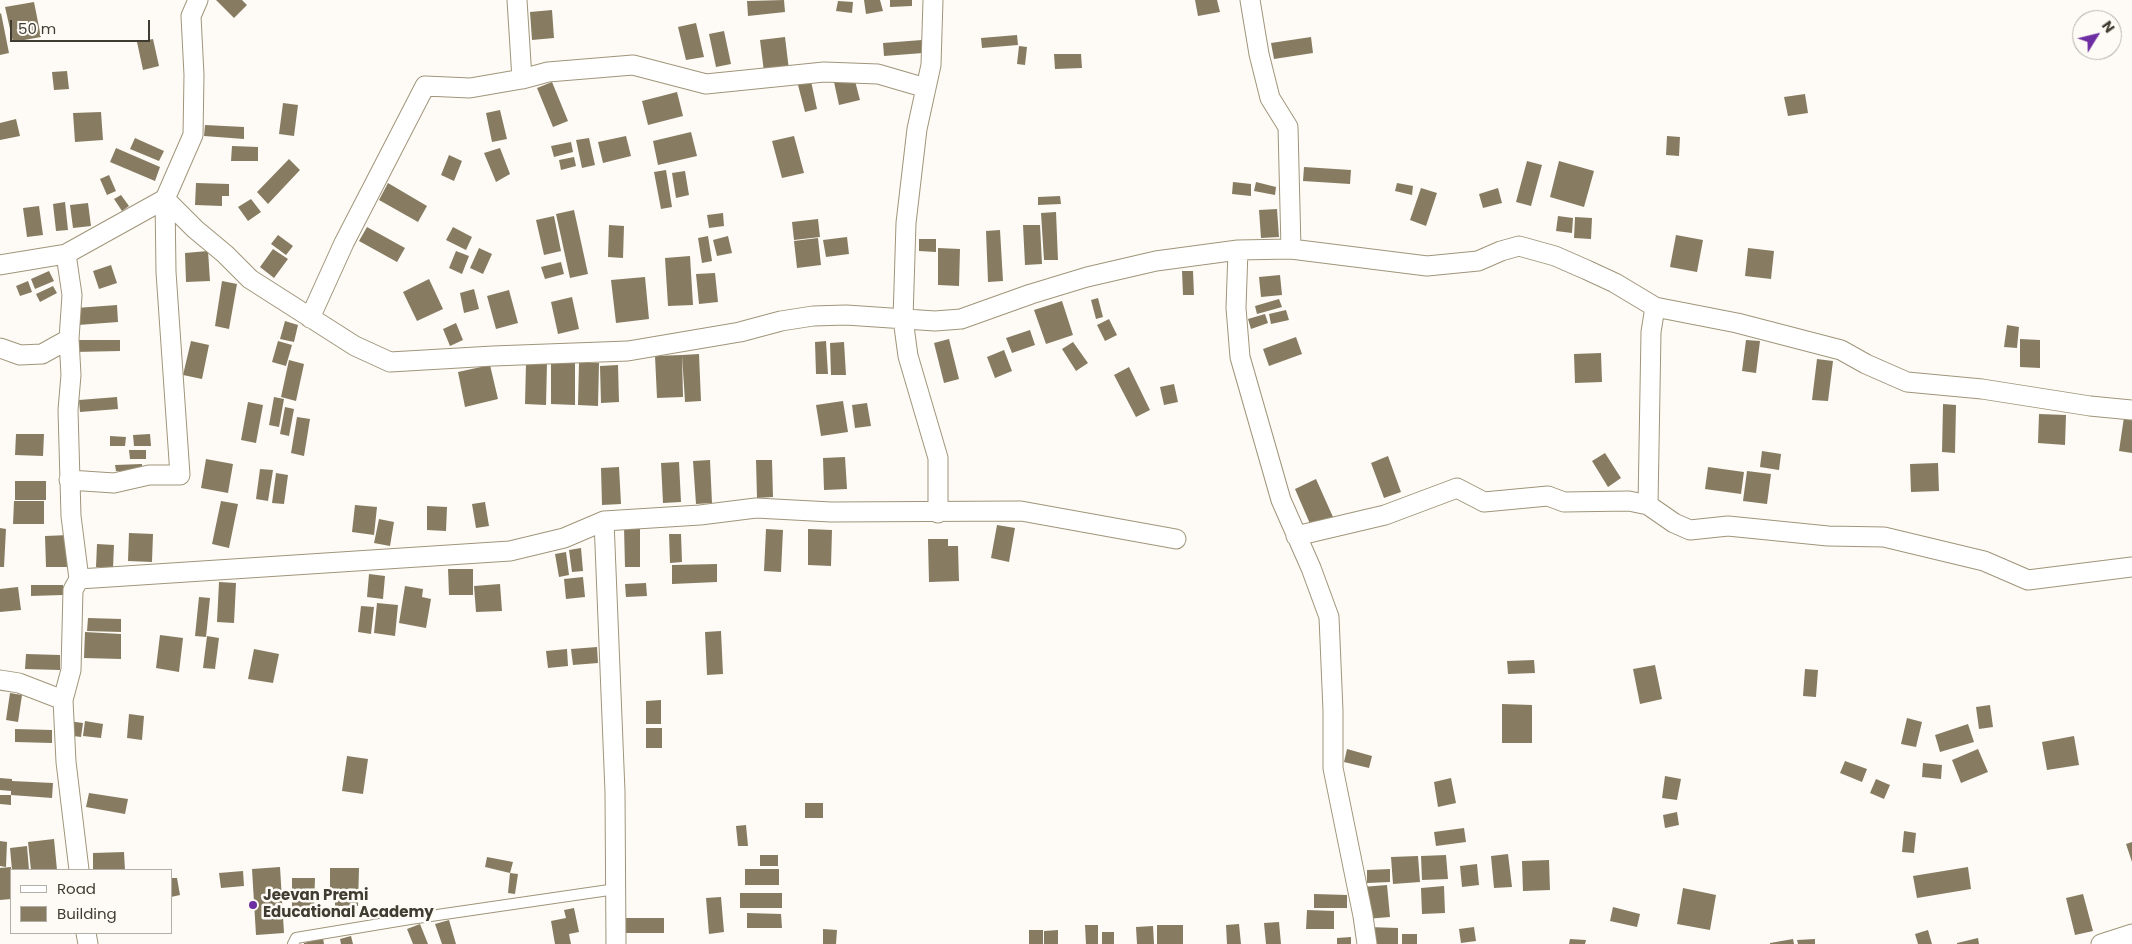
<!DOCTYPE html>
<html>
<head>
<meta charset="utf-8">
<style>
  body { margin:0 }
  #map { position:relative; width:2132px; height:944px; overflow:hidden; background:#fefbf6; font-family:Poppins,sans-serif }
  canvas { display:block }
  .legend { position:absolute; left:10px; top:869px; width:162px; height:65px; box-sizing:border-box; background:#fefbf6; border:1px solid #b2afa7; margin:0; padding:6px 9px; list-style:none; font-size:15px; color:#413c31 }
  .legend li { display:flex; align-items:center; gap:10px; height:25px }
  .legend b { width:25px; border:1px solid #b2afa7 }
  .north { position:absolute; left:2072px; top:10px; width:50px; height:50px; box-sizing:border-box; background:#fefbf6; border:1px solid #b2afa7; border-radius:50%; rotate:54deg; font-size:14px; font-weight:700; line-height:20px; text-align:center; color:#413c31 }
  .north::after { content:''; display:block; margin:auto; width:18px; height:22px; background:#6e2ea3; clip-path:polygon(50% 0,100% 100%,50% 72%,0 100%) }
  .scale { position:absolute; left:10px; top:20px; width:140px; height:22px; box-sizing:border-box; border:2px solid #413c31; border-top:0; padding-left:6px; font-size:15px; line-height:18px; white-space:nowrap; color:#413c31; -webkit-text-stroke:4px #fefbf6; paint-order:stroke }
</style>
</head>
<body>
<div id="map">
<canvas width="2132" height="944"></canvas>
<ul class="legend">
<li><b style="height:6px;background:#fff"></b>Road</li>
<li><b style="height:14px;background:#877c62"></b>Building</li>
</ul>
<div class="north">N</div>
<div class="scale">50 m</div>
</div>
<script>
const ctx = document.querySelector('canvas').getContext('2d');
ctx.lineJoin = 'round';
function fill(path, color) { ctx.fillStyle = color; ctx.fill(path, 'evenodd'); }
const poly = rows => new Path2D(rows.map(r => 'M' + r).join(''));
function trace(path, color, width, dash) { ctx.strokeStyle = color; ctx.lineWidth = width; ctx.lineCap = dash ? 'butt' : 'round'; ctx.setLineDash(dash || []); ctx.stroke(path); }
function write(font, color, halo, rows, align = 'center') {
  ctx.font = font + ' Poppins,sans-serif'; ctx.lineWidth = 5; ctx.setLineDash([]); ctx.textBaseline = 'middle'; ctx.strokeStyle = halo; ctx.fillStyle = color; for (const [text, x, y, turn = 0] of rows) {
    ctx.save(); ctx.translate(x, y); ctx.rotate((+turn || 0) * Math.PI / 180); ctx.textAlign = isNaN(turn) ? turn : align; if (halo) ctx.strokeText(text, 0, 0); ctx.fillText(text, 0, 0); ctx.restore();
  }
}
fill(poly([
  [216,0,242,0,247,5,234,18],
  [784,0,785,12,748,16,747,1],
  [864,0,880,0,883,11,866,14],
  [890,0,912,0,912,6,890,7],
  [1195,0,1217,0,1220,12,1198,16],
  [838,1,853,2,852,13,836,11],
  [34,2,41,37,13,42,5,7],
  [552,10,554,38,532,40,530,12],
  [1,13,9,53,0,55,0,14],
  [696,23,704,57,686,60,678,27],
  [724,31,731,64,716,67,709,34],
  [1017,35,1018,45,982,48,981,38],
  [785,37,789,70,764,72,760,40],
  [1311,37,1313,53,1274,59,1271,43],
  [153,39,159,66,143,70,137,42],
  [922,40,923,53,884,56,883,43],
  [1019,46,1027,47,1025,65,1017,64],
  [1054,54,1081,54,1082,68,1055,69],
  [67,71,69,89,54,90,52,72],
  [854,77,860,100,839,105,834,82],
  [811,81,817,109,805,112,798,85],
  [552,82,568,121,553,127,537,88],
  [677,92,683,116,648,125,642,101],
  [1805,94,1808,113,1788,116,1784,97],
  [283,103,298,105,294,136,279,134],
  [500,110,507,139,492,142,486,113],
  [101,112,103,140,75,142,73,113],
  [16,119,20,136,0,140,0,123],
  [205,125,244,127,244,139,204,136],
  [691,132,697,156,658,165,653,141],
  [626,136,631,156,603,163,598,142],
  [794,136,804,173,782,178,772,141],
  [1667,136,1680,137,1679,156,1666,155],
  [135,138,164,151,159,161,130,149],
  [589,138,595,165,582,168,576,140],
  [571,142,573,152,554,157,551,146],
  [232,146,258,147,258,161,231,161],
  [116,148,160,167,155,181,110,162],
  [500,148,510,174,496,182,484,153],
  [449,155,462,161,454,181,441,175],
  [574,157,576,166,561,170,559,160],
  [289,159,300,170,268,204,257,192],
  [1527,161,1542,165,1531,206,1516,202],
  [1559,161,1594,171,1584,207,1550,197],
  [1304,167,1351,170,1350,184,1303,181],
  [666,170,672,207,661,209,654,172],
  [685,171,689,195,676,198,672,173],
  [109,175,116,191,107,195,100,179],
  [1233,182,1251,184,1251,196,1232,194],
  [1256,182,1276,187,1275,195,1254,191],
  [196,183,229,184,229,196,222,196,222,206,195,205],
  [388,183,427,206,418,222,379,200],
  [1397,183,1413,186,1412,195,1395,191],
  [1421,188,1437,193,1426,226,1410,220],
  [1498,188,1502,203,1483,208,1479,194],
  [121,195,129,206,122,211,114,199],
  [1060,196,1061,204,1038,205,1038,197],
  [251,199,261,212,248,221,238,207],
  [65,202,68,230,56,231,53,204],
  [88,203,91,226,73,228,70,205],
  [39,206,43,235,27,237,23,208],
  [1277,209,1279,237,1261,238,1259,210],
  [574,210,588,274,570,278,556,214],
  [1056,212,1058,260,1044,260,1041,213],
  [723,213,724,226,709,228,707,215],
  [554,216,561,251,544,255,536,220],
  [1558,216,1573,218,1572,233,1556,231],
  [1575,217,1592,218,1591,239,1574,238],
  [818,219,820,237,794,240,792,222],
  [609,225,624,226,623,258,608,257],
  [1023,225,1040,225,1042,264,1025,265],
  [367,227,405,248,397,262,359,241],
  [453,227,472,237,466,250,446,240],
  [1000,230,1003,281,988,282,986,231],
  [278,235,293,246,286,255,271,244],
  [1676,235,1703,240,1697,272,1670,267],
  [708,236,712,261,702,263,698,238],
  [728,236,732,253,717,256,713,240],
  [847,237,849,254,826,257,823,240],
  [818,238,821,265,797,268,794,241],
  [919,239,936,239,936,252,919,251],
  [479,248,492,254,483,274,470,268],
  [938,248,960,249,959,286,938,285],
  [1748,248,1774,251,1771,279,1745,276],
  [273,249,288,259,274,278,260,267],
  [208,251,210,281,186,282,185,253],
  [456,251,469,256,462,274,449,268],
  [690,256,693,305,668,306,665,258],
  [561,262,564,274,545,279,541,267],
  [111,265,117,283,99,289,93,271],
  [49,271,54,281,35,289,31,279],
  [1182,271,1193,271,1194,295,1183,295],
  [715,273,718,302,699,304,696,274],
  [1280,275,1282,295,1261,297,1259,277],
  [645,277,649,319,616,323,611,280],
  [429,279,443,309,417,321,403,292],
  [28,281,32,292,20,296,16,286],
  [222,281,237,284,229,329,215,326],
  [53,286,57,293,40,302,36,294],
  [474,289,479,309,464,313,460,293],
  [509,290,518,323,496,329,487,296],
  [572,297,579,329,558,334,551,302],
  [1098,298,1103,317,1096,319,1091,300],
  [1279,299,1282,307,1257,314,1255,306],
  [1062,301,1073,335,1046,344,1034,310],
  [117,305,118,322,78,325,76,308],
  [1286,310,1289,320,1271,324,1269,314],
  [1265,314,1268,323,1251,329,1248,319],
  [1109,319,1117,335,1105,341,1097,325],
  [285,321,298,325,294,342,280,339],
  [456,323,463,340,450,346,443,329],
  [2007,325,2019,327,2017,348,2004,347],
  [1030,330,1035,345,1012,353,1006,338],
  [1296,337,1302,354,1269,366,1263,349],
  [949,339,959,379,944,383,934,343],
  [2020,339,2040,340,2040,368,2020,367],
  [74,340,120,340,120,351,74,352],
  [1746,340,1760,341,1756,373,1742,371],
  [191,341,209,345,202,379,183,375],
  [278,341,292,345,286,366,272,362],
  [826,341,828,374,816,374,815,342],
  [844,342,846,375,831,375,830,343],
  [1073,342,1088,363,1076,371,1062,349],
  [1004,350,1012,371,995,378,987,357],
  [1601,353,1602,382,1575,383,1574,354],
  [699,354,701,401,685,402,682,355],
  [682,355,683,397,657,398,655,356],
  [1817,359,1833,361,1828,401,1812,400],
  [289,360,304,364,296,401,281,397],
  [526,363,547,363,546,405,525,404],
  [551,363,575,363,575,405,551,404],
  [579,363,599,363,598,406,578,405],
  [490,365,498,399,465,407,458,372],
  [618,365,619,402,601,403,600,366],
  [1129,367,1150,410,1136,417,1114,375],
  [1174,384,1178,402,1164,405,1160,387],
  [117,397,118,409,80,412,79,400],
  [274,397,284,399,279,427,269,425],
  [843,401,848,432,821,436,816,405],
  [248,402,263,405,256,443,241,440],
  [867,403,871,426,855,428,852,405],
  [1943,404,1956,405,1955,453,1942,452],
  [285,407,294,409,289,436,280,434],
  [2039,414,2066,415,2065,445,2038,443],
  [297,417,310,419,304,456,291,453],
  [2124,417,2132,418,2132,453,2119,451],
  [16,434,44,434,43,456,15,455],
  [150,434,151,446,134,446,133,435],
  [110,436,126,437,125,446,110,446],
  [129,450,146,450,146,459,130,459],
  [1762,451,1781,454,1779,470,1760,467],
  [1605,453,1621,478,1608,487,1592,461],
  [1388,456,1401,492,1384,498,1371,463],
  [845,457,847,489,824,490,823,458],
  [206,459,233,464,228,493,201,488],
  [710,460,712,503,696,504,693,461],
  [756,460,772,460,773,497,757,498],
  [679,462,681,502,663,503,661,463],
  [1938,463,1939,491,1911,492,1910,464],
  [142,464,142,471,116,471,115,465],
  [619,467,621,504,602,505,601,468],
  [1708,467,1744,472,1741,494,1705,489],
  [260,469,273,470,268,501,256,499],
  [1747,471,1771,474,1767,504,1743,501],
  [276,473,288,475,284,504,272,503],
  [1316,479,1333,517,1311,526,1295,489],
  [15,481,46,481,46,500,15,500],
  [14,501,44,501,44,524,13,524],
  [221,501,238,504,229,548,212,544],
  [485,502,489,526,476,528,472,504],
  [355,505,377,507,374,535,352,532],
  [427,506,447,507,446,531,427,530],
  [379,519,394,522,390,546,374,543],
  [997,525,1015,528,1009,562,991,558],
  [624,527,640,527,640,567,625,567],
  [0,528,6,529,4,567,0,567],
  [766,529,783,530,781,572,764,571],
  [808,529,832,530,831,566,808,565],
  [129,533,153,534,152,562,128,561],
  [669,534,681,534,682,562,670,563],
  [69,535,70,567,46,567,45,536],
  [928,539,948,539,948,546,958,546,959,581,929,582],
  [97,544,114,545,113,568,96,567],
  [581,548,583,571,572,572,569,550],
  [566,552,569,575,559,577,555,554],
  [717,564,717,582,672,584,672,565],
  [448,569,473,569,473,595,449,595],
  [369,574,385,576,383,599,367,597],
  [583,577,585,597,566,599,564,579],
  [219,582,236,583,234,623,217,622],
  [646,583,647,596,626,597,625,584],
  [500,584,502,611,476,612,474,586],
  [31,585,63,585,63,595,31,596],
  [405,586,423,589,422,597,431,599,426,628,399,623],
  [18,587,21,610,0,612,0,589],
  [199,597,210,598,206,637,195,636],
  [377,603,398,605,395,636,374,633],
  [361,606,374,607,371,634,358,632],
  [88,618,121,619,121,632,87,631],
  [721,631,723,674,707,675,705,632],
  [85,632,121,634,121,659,84,658],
  [160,635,183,638,179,672,156,668],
  [207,636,219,638,215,669,203,668],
  [597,647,598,663,573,665,571,649],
  [254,649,279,654,273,683,248,679],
  [567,649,568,666,548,668,546,651],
  [26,654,60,655,60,670,25,669],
  [1534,660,1535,673,1508,674,1507,661],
  [1655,665,1662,699,1640,704,1633,669],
  [1805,669,1818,670,1816,697,1803,696],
  [10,693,22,695,18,722,6,720],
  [661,700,661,724,646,724,646,701],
  [1502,704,1532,705,1532,743,1502,743],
  [1990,705,1993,727,1979,729,1976,707],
  [129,714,144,716,142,740,127,738],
  [1907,718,1922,722,1916,747,1901,744],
  [68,721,83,723,81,737,66,735],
  [85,721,103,724,101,738,83,736],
  [1968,724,1974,742,1940,752,1935,735],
  [646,728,662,728,662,748,646,748],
  [15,729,52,730,52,743,15,742],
  [2074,736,2079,765,2047,770,2042,742],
  [1347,749,1372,756,1369,768,1344,762],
  [1978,749,1988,772,1961,783,1952,760],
  [347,756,368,759,363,794,342,791],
  [1845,761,1867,769,1862,782,1840,773],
  [1923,763,1942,765,1941,779,1922,777],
  [1665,776,1681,779,1677,800,1662,798],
  [0,778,12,779,12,781,53,783,52,798,11,795,11,805,0,804,0,795,11,795,11,791,0,790],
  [1451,778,1456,803,1438,807,1434,782],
  [1876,779,1890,785,1884,799,1870,793],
  [89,793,128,799,125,814,86,807],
  [805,803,823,803,823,818,805,818],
  [1677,812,1679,825,1665,828,1663,815],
  [746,825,748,846,738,846,736,826],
  [1464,828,1466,842,1436,846,1434,832],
  [1904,831,1916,833,1914,853,1902,852],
  [54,839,57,870,31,870,28,842],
  [0,841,7,842,6,867,0,866],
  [2132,842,2132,862,2126,844],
  [27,846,29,870,12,870,10,848],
  [124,852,125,870,93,870,93,853],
  [1508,854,1512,887,1494,888,1491,856],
  [760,855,778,855,778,866,760,866],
  [1446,855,1448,879,1422,880,1421,856],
  [1418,856,1420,882,1393,884,1391,857],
  [487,857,513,862,510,873,518,874,515,894,508,893,510,873,485,867],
  [1549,860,1550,890,1523,891,1522,861],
  [1477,864,1479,885,1462,887,1460,866],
  [11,867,11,899,0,900,0,868],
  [280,867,284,933,256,935,252,869],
  [1968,867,1971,889,1917,898,1913,876],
  [330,868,359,868,358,906,335,906,335,894,330,894],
  [745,869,779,869,779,885,745,885],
  [1390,869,1390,882,1367,883,1367,870],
  [243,871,244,886,221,888,219,873],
  [171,878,177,878,180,895,171,897],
  [292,878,315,878,314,908,292,907],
  [1387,885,1390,917,1366,919,1362,887],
  [1444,886,1445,913,1422,914,1421,888],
  [1683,888,1716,895,1710,930,1677,924],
  [740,893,782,893,782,908,740,908],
  [1314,894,1347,895,1347,908,1314,908],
  [2083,894,2093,931,2075,935,2066,898],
  [721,897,724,932,709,934,706,898],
  [1613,907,1640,914,1637,927,1610,921],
  [574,908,579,932,569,934,571,944,555,944,551,921,566,918,564,910],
  [1307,910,1334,911,1334,929,1306,929],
  [747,913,781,914,782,928,747,928],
  [626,918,664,918,664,933,626,933],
  [449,920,456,944,442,944,435,924],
  [1279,922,1281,944,1266,944,1264,923],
  [420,924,428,944,413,944,407,929],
  [1239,924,1241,944,1227,944,1226,925],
  [1085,925,1098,925,1098,944,1086,944],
  [1157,925,1183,925,1183,944,1157,944],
  [1153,926,1154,944,1137,944,1136,927],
  [1368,927,1398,928,1398,944,1368,944],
  [1474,927,1476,941,1461,943,1459,929],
  [823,929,837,930,836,944,823,944],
  [1029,930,1043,930,1043,944,1029,944],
  [1058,930,1058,944,1044,944,1044,931],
  [1928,930,1932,944,1918,944,1915,934],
  [1102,932,1114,932,1114,944,1102,944],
  [1402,934,1417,934,1417,944,1402,944],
  [351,936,353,944,341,944,340,939],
  [1351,937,1351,944,1337,944,1337,938],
  [323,938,324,944,304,944,304,943],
  [1978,938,1979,944,1957,944,1957,943],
  [1570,939,1586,940,1585,944,1569,944],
  [1793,939,1794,944,1770,944,1770,943],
  [1815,939,1815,944,1798,944,1797,940]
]), '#877c62');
const lane = poly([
  [293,944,296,938,410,919,616,889]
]);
const street = poly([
  [933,0,931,65,917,129,906,223,903,319,908,356,938,458,938,513],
  [1250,0,1259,54,1270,98,1288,127,1291,249],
  [522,79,548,72,633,65,706,84,824,72,878,74,926,88],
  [165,199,195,229,225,254,250,279,355,346,390,362,493,356,628,351,740,332,781,321,813,316,846,315,935,321,961,319,1031,294,1087,277,1156,261,1238,250,1291,249,1427,266,1478,261,1501,251,1519,246,1555,256,1587,270,1615,283,1655,307,1737,323,1841,350,1866,364,1907,382,1982,389,2090,406,2132,410],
  [1238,250,1236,308,1240,357,1281,500,1311,568,1329,617,1333,711,1333,768,1363,916,1367,944],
  [66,254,72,295,69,339,71,375,68,410,71,516,79,579,73,590,71,670,63,700,66,762,79,870],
  [0,265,66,254,165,199,193,135,194,75,191,16,198,0],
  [310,318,344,243,425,86,470,88,522,79,517,0],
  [0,348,20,355,42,354,69,339],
  [69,480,114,483,149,475,180,475,166,272,165,199],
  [1648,505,1651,332,1655,307],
  [604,521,615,792,616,944],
  [1296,536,1385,515,1457,488,1484,502,1548,496,1564,502,1629,501,1648,505,1674,523,1690,530,1728,526,1828,536,1884,537,1984,561,2028,580,2132,567],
  [79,579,510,551,564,538,604,521,700,515,756,508,831,512,1021,511,1176,539],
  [0,680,19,683,63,700],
  [86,933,88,944],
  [2101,944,2132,934]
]);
trace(lane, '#a0957a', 12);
trace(street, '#a0957a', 21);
trace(lane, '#fff', 10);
trace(street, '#fff', 19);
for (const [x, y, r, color] of [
  [253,905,5,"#6e2ea3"]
]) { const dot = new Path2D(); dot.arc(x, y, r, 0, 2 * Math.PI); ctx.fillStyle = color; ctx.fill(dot); trace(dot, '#fefbf6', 2); }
write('bold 15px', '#413c31', '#fefbf6', [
  ["Jeevan Premi",263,896],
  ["Educational Academy",263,913]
], 'left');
</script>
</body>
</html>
